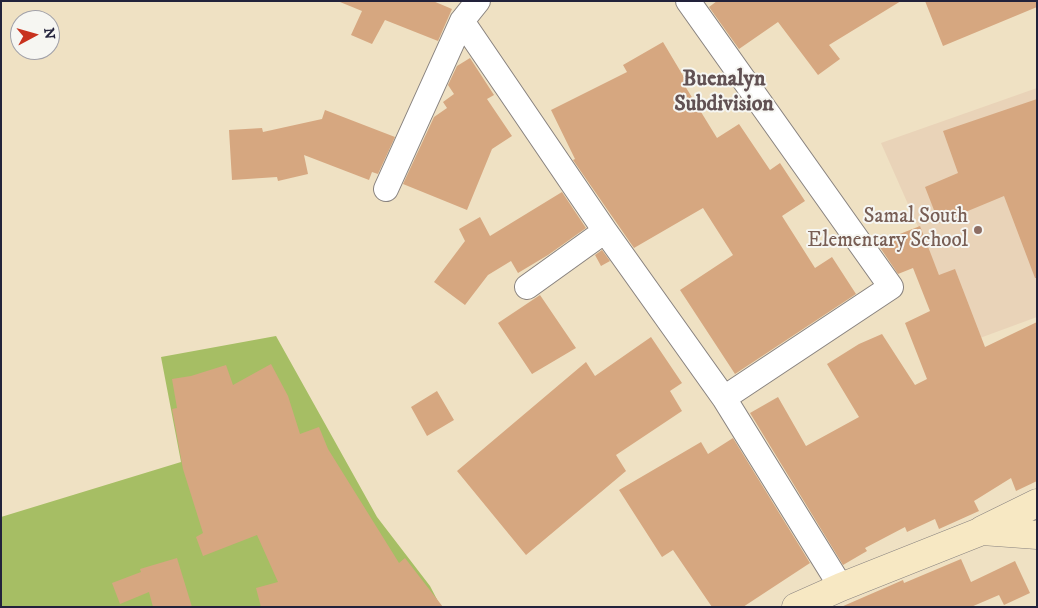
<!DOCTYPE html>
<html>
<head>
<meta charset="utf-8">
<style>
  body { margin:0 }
  #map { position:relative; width:1038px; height:608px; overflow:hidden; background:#efe1c3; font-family:"IM FELL DW Pica",serif }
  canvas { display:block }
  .frame { position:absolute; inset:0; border:2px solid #22223b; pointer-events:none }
  .north { position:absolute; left:10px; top:10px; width:50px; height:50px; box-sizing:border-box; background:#f6f6f2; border:1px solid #a1a1a9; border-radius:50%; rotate:84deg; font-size:14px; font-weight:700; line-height:20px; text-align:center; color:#22223b }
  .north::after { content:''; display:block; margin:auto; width:18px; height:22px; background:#c8321e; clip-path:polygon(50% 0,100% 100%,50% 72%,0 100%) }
</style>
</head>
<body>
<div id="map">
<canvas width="1038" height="608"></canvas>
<div class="frame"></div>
<div class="north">N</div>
</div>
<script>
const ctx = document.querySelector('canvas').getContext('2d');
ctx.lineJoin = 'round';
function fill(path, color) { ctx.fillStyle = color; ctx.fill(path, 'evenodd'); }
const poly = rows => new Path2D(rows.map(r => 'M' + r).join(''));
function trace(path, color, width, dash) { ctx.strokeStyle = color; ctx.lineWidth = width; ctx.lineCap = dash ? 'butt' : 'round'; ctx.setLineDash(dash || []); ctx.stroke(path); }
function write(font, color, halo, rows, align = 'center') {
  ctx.font = font + ' "IM FELL DW Pica",serif'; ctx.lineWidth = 4; ctx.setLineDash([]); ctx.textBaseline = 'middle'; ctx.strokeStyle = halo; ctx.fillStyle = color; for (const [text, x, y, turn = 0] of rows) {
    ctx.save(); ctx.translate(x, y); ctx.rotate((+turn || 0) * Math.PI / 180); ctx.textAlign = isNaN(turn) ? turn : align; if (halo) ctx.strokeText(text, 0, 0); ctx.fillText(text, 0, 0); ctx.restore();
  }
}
fill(poly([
  [1037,88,1037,317,969,342,881,143]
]), '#e9d3b8');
fill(poly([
  [276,336,377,517,430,586,441,607,1,607,1,517,181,462,161,357]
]), '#a6be64');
fill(poly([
  [341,1,433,1,452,9,438,41,385,20,372,44,351,35,362,11,340,2],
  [717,1,901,1,829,45,840,59,818,75,778,22,739,49,709,7],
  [925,1,1037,1,1037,7,943,46],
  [663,42,688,84,685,86,717,138,739,124,770,170,780,163,805,201,782,216,815,268,832,257,856,294,735,374,680,290,733,255,703,208,634,248,573,160,575,159,551,110,627,72,623,65],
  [470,58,494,95,487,99,512,136,492,149,467,210,403,184,434,117,447,108,443,102,454,94,448,85,457,66],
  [1037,99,1037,278,1035,278,1004,196,939,223,925,187,958,173,943,131],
  [325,110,395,137,378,174,372,172,369,180,304,155,308,174,278,181,277,177,232,180,229,130,262,128,263,132,322,119],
  [562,192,586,228,548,255,518,273,511,261,488,275,465,305,434,282,465,241,459,229,480,217,490,236],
  [920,226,939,275,955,269,985,347,1037,322,1037,481,1016,491,1011,478,974,501,979,511,939,529,935,519,907,532,905,527,865,548,867,551,843,565,750,413,778,397,806,446,859,417,827,364,859,344,882,334,915,385,927,379,905,323,930,311,913,268,898,274,877,243],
  [602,250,610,261,601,266,595,255],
  [540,295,576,348,532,374,498,323],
  [651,337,682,383,670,391,682,411,616,455,626,471,526,555,457,471,586,362,595,376],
  [271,364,288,396,300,434,319,427,328,449,399,563,405,558,443,607,261,607,256,588,278,582,257,535,203,556,196,537,203,533,183,469,172,409,177,408,172,379,191,376,226,365,233,385],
  [437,391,454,420,427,436,411,407],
  [733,438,810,563,743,607,712,607,673,550,662,557,619,490,701,442,708,454],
  [177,558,192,607,153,607,149,592,120,604,112,583,141,572,140,569],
  [961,559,971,582,1015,561,1030,593,1004,605,999,595,971,607,841,607,903,580,904,583]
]), '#d6a780');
const street = poly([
  [688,1,891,287,724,398],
  [462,21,605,231,724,398,841,587],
  [386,189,462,21,478,1],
  [527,287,605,231]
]);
const secondary = poly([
  [982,530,1037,503],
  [796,607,841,587,982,531,1037,535]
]);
trace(street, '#88827f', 26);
trace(secondary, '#88827f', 29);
trace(street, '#fff', 24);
trace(secondary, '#f7e8c3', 28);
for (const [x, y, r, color] of [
  [978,230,5,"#8d6e63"]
]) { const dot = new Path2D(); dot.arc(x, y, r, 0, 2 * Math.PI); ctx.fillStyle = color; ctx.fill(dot); trace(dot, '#f6f6f2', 2); }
write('21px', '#785e54', '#f6f6f2', [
  ["Samal South",968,218],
  ["Elementary School",968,242]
], 'right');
write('bold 22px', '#615153', '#f6f6f2', [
  ["Buenalyn",724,80],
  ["Subdivision",724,105]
]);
</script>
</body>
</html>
